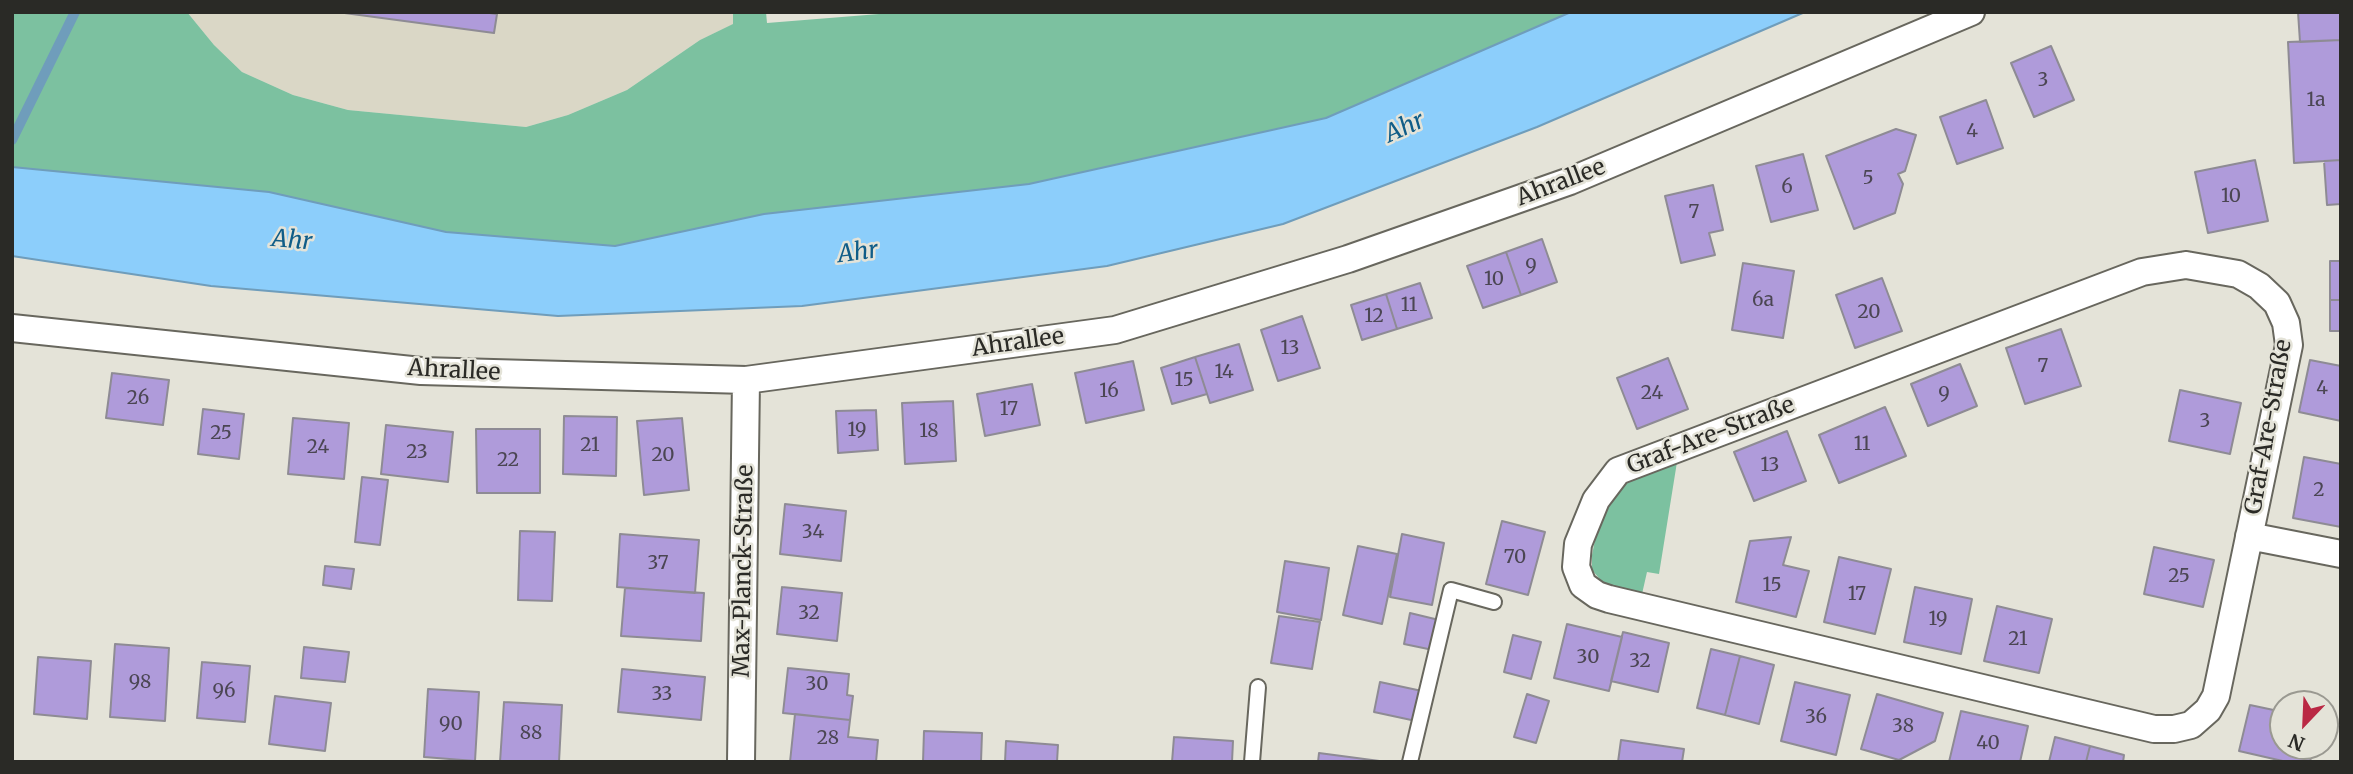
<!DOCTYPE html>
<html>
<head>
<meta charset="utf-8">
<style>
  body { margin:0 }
  #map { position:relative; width:2353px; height:774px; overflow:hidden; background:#e4e3d8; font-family:Merriweather,serif }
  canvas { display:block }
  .frame { position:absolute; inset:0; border:14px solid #2a2a26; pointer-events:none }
  .north { position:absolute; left:2269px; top:690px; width:70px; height:70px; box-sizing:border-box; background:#e4e3d8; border:2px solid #9a9991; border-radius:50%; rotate:203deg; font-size:19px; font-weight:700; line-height:28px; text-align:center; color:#2a2a26 }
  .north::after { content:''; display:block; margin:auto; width:24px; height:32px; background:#ba2844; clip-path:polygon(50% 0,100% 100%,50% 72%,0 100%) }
</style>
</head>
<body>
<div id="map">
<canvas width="2353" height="774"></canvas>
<div class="frame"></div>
<div class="north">N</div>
</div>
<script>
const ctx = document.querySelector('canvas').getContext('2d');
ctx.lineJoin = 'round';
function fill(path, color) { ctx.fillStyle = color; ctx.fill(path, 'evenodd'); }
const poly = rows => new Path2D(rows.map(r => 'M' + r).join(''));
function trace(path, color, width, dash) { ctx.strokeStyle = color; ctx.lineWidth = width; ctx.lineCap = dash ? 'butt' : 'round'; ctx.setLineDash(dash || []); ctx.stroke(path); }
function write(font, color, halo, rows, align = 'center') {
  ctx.font = font + ' Merriweather,serif'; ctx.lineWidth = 5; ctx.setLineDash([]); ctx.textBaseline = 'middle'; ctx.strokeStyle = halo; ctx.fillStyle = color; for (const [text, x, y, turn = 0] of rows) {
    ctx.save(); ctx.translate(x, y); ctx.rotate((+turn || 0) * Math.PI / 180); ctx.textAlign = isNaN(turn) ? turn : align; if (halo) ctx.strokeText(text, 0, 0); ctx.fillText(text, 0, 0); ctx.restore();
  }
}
fill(poly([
  [187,12,733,12,734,24,700,40,627,90,568,115,526,127,348,110,293,95,242,72,214,45]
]), '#dad7c6');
fill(poly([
  [12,12,187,12,214,45,242,72,293,95,348,110,526,127,568,115,627,90,700,40,733,24,733,12,766,12,767,23,904,12,1571,12,1326,118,1029,184,764,214,615,246,446,232,269,192,12,167],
  [1677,462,1659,574,1647,572,1642,594,1604,584,1592,570,1592,555,1596,535,1606,509,1620,486]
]), '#7cc1a0');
const water = poly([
  [1571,12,1805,12,1537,127,1283,224,1107,266,802,306,558,316,211,286,12,256,12,167,269,192,446,232,615,246,764,214,1029,184,1326,118,1571,12]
]);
fill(water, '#8ccefb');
trace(water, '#6f9dbb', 2);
trace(poly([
  [12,140,75,12]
]), '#6f9dbb', 10);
const building = poly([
  [337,12,482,12,497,14,494,33,337,12],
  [2298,12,2341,12,2341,40,2300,42,2298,12],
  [2341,40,2341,160,2294,163,2288,42,2341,40],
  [2051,46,2074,100,2034,117,2011,63,2051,46],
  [1986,100,2003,148,1957,164,1940,117,1986,100],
  [1896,129,1916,135,1905,171,1898,174,1903,184,1895,213,1854,229,1826,156,1896,129],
  [1803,154,1818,210,1771,222,1756,166,1803,154],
  [2255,160,2268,221,2208,233,2195,172,2255,160],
  [2341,160,2341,204,2327,205,2324,161,2341,160],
  [1713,185,1723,230,1709,233,1715,255,1681,263,1665,196,1713,185],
  [1542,239,1557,282,1521,295,1506,252,1542,239],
  [1506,252,1521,295,1483,308,1467,266,1506,252],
  [2330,261,2341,261,2341,300,2330,300,2330,261],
  [1743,263,1794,271,1783,338,1732,330,1743,263],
  [1882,278,1902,331,1855,348,1836,295,1882,278],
  [1420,283,1432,318,1397,329,1386,294,1420,283],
  [1386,294,1397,329,1362,340,1351,305,1386,294],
  [2330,300,2341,300,2341,331,2330,331,2330,300],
  [1302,316,1320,368,1278,381,1261,330,1302,316],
  [2061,329,2081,386,2025,404,2006,348,2061,329],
  [1239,344,1253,390,1210,403,1195,357,1239,344],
  [1195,357,1207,394,1172,404,1161,368,1195,357],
  [1668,358,1688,409,1637,429,1617,378,1668,358],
  [2310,360,2341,366,2341,421,2299,412,2310,360],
  [1133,361,1144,410,1086,423,1075,373,1133,361],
  [1960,364,1977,406,1928,426,1911,384,1960,364],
  [112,373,169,380,163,425,106,418,112,373],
  [1032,384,1040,425,985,436,977,394,1032,384],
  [2180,390,2241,403,2230,454,2169,441,2180,390],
  [953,401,956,461,905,464,902,403,953,401],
  [1885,407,1906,456,1839,483,1819,435,1885,407],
  [203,409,244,414,239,459,198,454,203,409],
  [876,410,878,450,838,453,836,411,876,410],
  [564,416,617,417,616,476,563,474,564,416],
  [293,418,349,423,344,479,288,474,293,418],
  [682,418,689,490,644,495,637,421,682,418],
  [386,425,453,432,448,482,381,474,386,425],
  [476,429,540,429,540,493,477,493,476,429],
  [1787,431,1806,481,1754,501,1734,452,1787,431],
  [2304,457,2341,464,2341,527,2293,518,2304,457],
  [362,477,388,480,380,545,355,542,362,477],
  [785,504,846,511,841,561,780,554,785,504],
  [1502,521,1545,532,1528,595,1486,584,1502,521],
  [520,531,555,532,552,601,518,600,520,531],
  [620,534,699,540,695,593,617,587,620,534],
  [1402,534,1444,543,1432,605,1390,597,1402,534],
  [1791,537,1783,565,1809,571,1796,617,1736,602,1750,541,1791,537],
  [1358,546,1397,554,1382,624,1343,615,1358,546],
  [2154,547,2214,560,2203,607,2144,594,2154,547],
  [1839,557,1891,569,1875,634,1824,622,1839,557],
  [1285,561,1329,568,1321,620,1277,612,1285,561],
  [325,566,354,569,351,589,323,585,325,566],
  [782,587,842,593,837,641,777,634,782,587],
  [1915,587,1972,599,1961,654,1904,642,1915,587],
  [625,588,704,593,701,641,621,636,625,588],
  [1997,606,2052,619,2039,673,1984,661,1997,606],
  [1410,613,1439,620,1433,650,1404,644,1410,613],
  [1279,616,1320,622,1312,669,1271,663,1279,616],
  [1567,624,1622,637,1609,691,1554,678,1567,624],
  [1623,632,1669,643,1658,692,1611,681,1623,632],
  [1513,635,1541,642,1531,679,1504,672,1513,635],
  [115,644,169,648,165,721,110,717,115,644],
  [304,647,349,652,345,682,301,678,304,647],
  [1711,649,1740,656,1725,715,1697,708,1711,649],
  [1740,656,1774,665,1759,724,1725,715,1740,656],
  [38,657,91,661,87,719,34,714,38,657],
  [202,662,250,666,245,722,197,718,202,662],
  [788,668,849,674,847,695,853,696,850,720,783,713,788,668],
  [622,669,705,677,701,720,618,712,622,669],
  [1380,682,1422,691,1416,721,1374,712,1380,682],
  [1795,682,1850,695,1836,755,1781,741,1795,682],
  [428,689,479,692,475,761,424,757,428,689],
  [1527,694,1549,701,1536,743,1514,737,1527,694],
  [1877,694,1943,713,1935,741,1899,760,1861,749,1877,694],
  [275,696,331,703,325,751,269,744,275,696],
  [504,702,562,705,559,762,500,762,504,702],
  [2250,705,2283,712,2283,746,2313,746,2310,762,2287,762,2239,751,2250,705],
  [1961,711,2028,726,2020,762,1949,762,1961,711],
  [795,714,850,720,848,737,878,740,876,762,790,762,795,714],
  [924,731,982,733,981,762,923,762,924,731],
  [1174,737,1233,741,1232,762,1172,762,1174,737],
  [2055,737,2090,746,2086,762,2049,762,2055,737],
  [1621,740,1684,749,1682,762,1618,762,1621,740],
  [1006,741,1058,745,1057,762,1005,762,1006,741],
  [2090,746,2124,755,2123,762,2086,762,2090,746],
  [1319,753,1387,762,1318,762,1319,753]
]);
fill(building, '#af9bda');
trace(building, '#8e8b94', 2);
const lane = poly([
  [1252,762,1258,687],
  [1410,762,1451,590,1494,602]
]);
const street = poly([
  [2186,265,2238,274,2259,286,2277,303,2286,323,2289,345,2216,696,2208,710,2191,725,2174,729,2154,729,1609,599,1597,595,1583,585,1576,567,1578,544,1596,500,1618,471,2142,272,2186,265],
  [12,328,421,371,746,380,1115,330,1348,259,1570,181,1971,12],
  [2249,536,2341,554],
  [741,762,746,380]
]);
trace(lane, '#68675e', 18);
trace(street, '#68675e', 30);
trace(lane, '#fff', 14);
trace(street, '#fff', 26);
write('19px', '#4b4653', null, [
  ["3",2043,81],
  ["1a",2316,101],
  ["4",1972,132],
  ["5",1868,179],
  ["6",1787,188],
  ["10",2231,197],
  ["7",1694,213],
  ["9",1531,267],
  ["10",1494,280],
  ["6a",1763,301],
  ["11",1409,306],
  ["20",1869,313],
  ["12",1374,317],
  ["13",1290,349],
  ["7",2043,367],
  ["14",1224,373],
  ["15",1184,381],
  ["4",2322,389],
  ["16",1109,392],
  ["24",1652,394],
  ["9",1944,395],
  ["26",138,399],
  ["17",1009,410],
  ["3",2205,422],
  ["19",857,431],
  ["18",929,432],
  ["25",221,434],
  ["11",1862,445],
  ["21",590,446],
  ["24",318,448],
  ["23",417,453],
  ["20",663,456],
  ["22",508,461],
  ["13",1770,466],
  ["2",2319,491],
  ["34",813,533],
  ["70",1515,558],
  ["37",658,564],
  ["25",2179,577],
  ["15",1772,586],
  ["17",1857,595],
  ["32",809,614],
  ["19",1938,620],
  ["21",2018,640],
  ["30",1588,658],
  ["32",1640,662],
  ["98",140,683],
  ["30",817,685],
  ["96",224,692],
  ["33",662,695],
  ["36",1816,718],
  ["90",451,725],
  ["38",1903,727],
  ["88",531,734],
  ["28",828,739],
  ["40",1988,744]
]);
write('23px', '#2a2a26', '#e4e3d8', [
  ["Ahrallee",1561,183,-21],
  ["Ahrallee",1018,343,-8],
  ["Ahrallee",454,371,3],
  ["Graf-Are-Straße",2269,427,-80],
  ["Graf-Are-Straße",1711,436,-21],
  ["Max-Planck-Straße",744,571,-89]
]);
write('italic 24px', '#105d88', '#e4e3d8', [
  ["Ahr",1405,128,-24],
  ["Ahr",292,241,5],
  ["Ahr",858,253,-7]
]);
</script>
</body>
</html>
